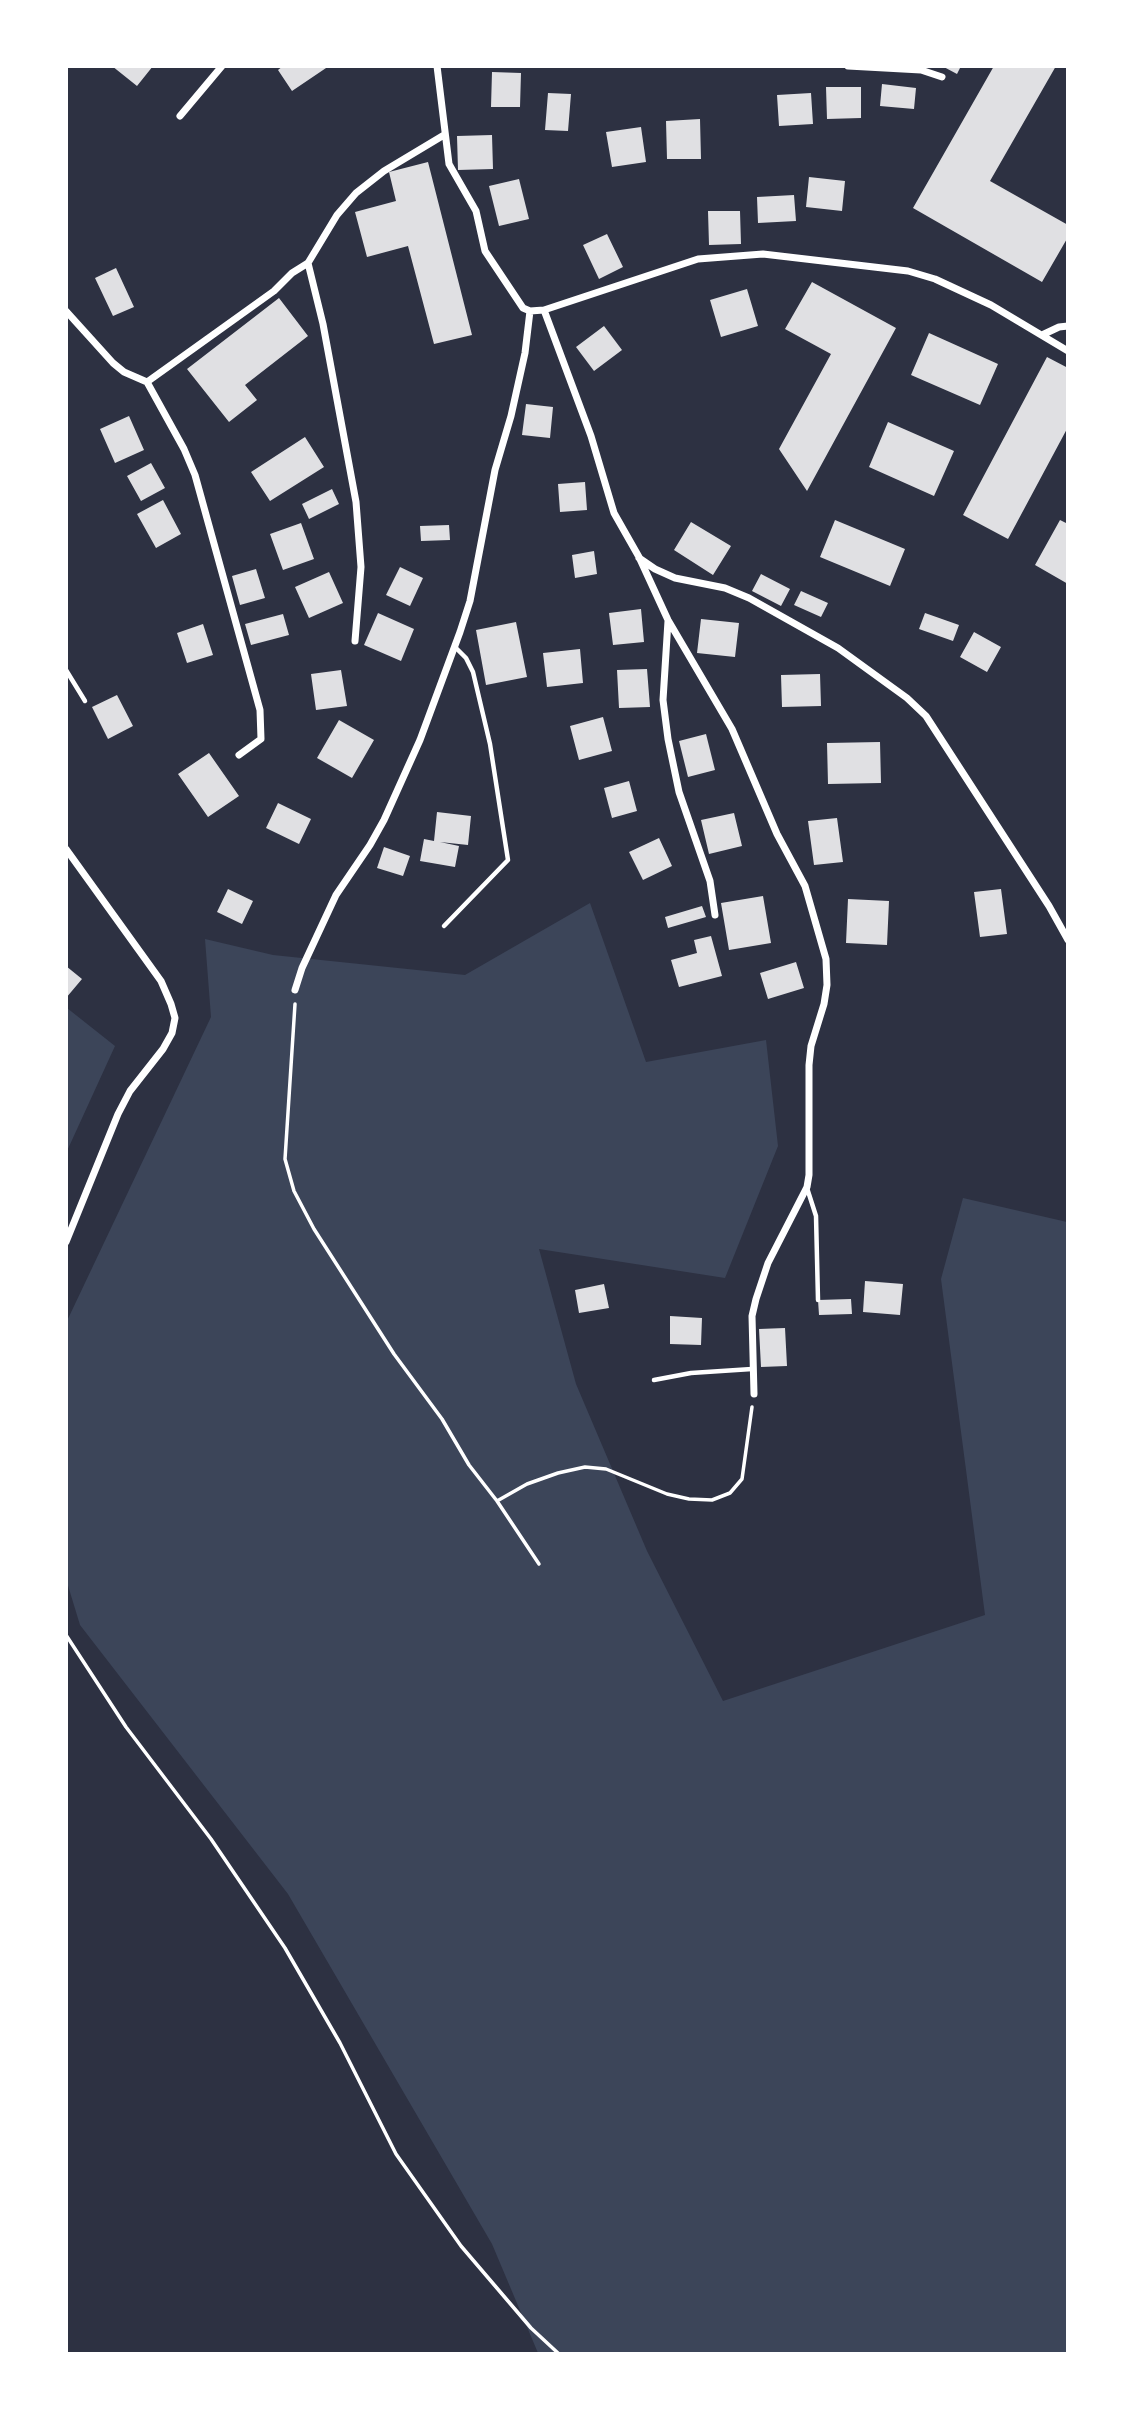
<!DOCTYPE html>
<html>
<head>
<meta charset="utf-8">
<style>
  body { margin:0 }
  #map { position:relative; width:1134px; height:2420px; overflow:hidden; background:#2d3142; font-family:Karla,sans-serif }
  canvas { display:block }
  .frame { position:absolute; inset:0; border:68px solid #fff; pointer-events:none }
</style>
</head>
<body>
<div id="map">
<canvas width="1134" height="2420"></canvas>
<div class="frame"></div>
</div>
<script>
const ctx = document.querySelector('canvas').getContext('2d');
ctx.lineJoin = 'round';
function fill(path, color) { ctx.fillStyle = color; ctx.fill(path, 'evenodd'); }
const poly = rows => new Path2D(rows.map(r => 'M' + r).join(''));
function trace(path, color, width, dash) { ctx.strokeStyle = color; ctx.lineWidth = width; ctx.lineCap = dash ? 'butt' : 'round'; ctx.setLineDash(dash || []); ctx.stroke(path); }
fill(poly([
  [590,903,646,1062,766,1040,778,1146,725,1278,539,1249,576,1384,647,1551,723,1701,985,1615,941,1279,963,1198,1067,1222,1067,2353,538,2353,492,2244,288,1894,80,1625,66,1579,66,1323,211,1017,205,939,273,955,465,975],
  [67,1008,115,1046,67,1151]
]), '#3c4559');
fill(poly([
  [112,66,153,66,137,86],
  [283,66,329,66,292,91,278,70],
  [942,66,961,66,957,74],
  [994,66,1056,66,990,181,1068,225,1068,237,1042,282,913,208],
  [492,72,521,73,520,107,491,107],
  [882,84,916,88,914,109,880,106],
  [826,87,861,87,861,118,827,119],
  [548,93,571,94,568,131,545,130],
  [811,93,813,124,779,126,777,95],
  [700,119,701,159,667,159,666,121],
  [641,127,646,162,612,167,606,132],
  [492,135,493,169,458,170,457,136],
  [428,162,472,335,434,344,408,246,367,257,355,212,396,201,389,172],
  [809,177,845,181,842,211,806,207],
  [519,179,529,219,499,226,489,186],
  [794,195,796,221,758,223,757,197],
  [708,211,740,211,741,244,709,245],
  [607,234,623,267,599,279,583,245],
  [116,268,134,307,113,316,95,278],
  [812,282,896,328,807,491,779,449,831,354,785,329],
  [747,289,758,326,721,337,710,300],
  [279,298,308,336,245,385,257,400,229,422,187,369],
  [604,326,622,350,594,371,576,347],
  [929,333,998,364,980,405,911,375],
  [1047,357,1068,368,1068,427,1008,539,963,515],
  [526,404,553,407,550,438,522,435],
  [129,416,144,450,115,463,100,429],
  [888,422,954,451,934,496,869,467],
  [305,437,324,467,270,501,251,472],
  [151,463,165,488,141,501,127,476],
  [585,482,587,510,560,512,558,484],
  [332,489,339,504,309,519,302,504],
  [163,500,181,534,156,548,137,514],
  [835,520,905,549,890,586,820,557],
  [1060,520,1068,524,1068,584,1035,565],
  [691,522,731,546,713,575,674,550],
  [301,523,314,559,283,570,270,534],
  [449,525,450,540,421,541,420,526],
  [594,551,597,574,575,578,572,555],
  [400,567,423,578,410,606,386,595],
  [256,569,265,598,240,605,232,576],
  [329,572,343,603,309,618,295,587],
  [761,574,790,589,781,606,752,591],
  [801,591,828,603,821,617,794,605],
  [641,609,644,642,613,645,609,613],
  [378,613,414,629,401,661,364,645],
  [925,613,959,625,953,641,919,629],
  [283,614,289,635,251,645,245,624],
  [701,619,739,623,735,657,697,653],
  [516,622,527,677,486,685,476,630],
  [203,624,213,655,187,663,177,633],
  [974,632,1001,647,987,672,960,657],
  [580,649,583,683,547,687,543,653],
  [647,669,650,707,619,708,617,670],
  [341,670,347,706,316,710,311,674],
  [820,674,821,706,782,707,781,675],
  [117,695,133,726,108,739,92,707],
  [603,717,612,751,579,760,570,726],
  [339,720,374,740,352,778,317,758],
  [706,734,715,770,688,777,679,741],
  [880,742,881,783,828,784,827,743],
  [209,753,239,796,208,817,178,774],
  [629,781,637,811,612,818,604,788],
  [278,803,311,819,299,844,266,828],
  [437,812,471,816,468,845,440,842,459,846,455,867,420,861,424,839,434,841],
  [734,813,742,846,709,854,701,820],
  [837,818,843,862,814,865,808,821],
  [659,838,672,866,643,880,629,852],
  [384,847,410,856,403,876,377,868],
  [228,889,253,901,242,924,217,912],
  [1001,889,1007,934,980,937,974,892],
  [763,896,771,943,729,950,721,903],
  [848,899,889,901,887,945,846,943],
  [702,906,706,917,668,928,665,917],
  [711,936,722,976,679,987,671,960,697,953,694,940],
  [796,962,804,988,768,999,760,973],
  [66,966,82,979,66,998],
  [865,1281,903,1284,900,1315,863,1312],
  [604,1284,609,1308,579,1313,575,1290],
  [851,1299,852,1314,819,1315,818,1300],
  [670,1316,702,1318,701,1345,670,1344],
  [785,1328,787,1366,761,1367,759,1329]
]), '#e0e0e3');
trace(poly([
  [295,1004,285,1159,294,1191,314,1229,394,1354,442,1419,469,1465,497,1501,539,1564],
  [497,1501,527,1484,558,1473,585,1467,606,1469,667,1494,689,1499,712,1500,730,1493,742,1479,752,1407],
  [66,1635,126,1727,211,1839,285,1948,340,2043,396,2154,461,2246,531,2328,559,2354]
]), '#fff', 3.5);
trace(poly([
  [66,670,85,701],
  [444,926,508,860,490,744,473,672,466,658,455,647],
  [807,1188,816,1216,818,1300],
  [654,1380,691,1373,752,1369]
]), '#fff', 4.5);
trace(poly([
  [437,66,449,164,476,211,485,251,523,308,530,311,544,310,698,259,763,254,908,271,935,279,991,305,1068,351],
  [848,66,921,70,942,77],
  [180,116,222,66],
  [308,263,323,324,356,502,361,567,355,641],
  [544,310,591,436,614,513,639,557,668,620,732,729,777,834,805,886,826,959,827,985,824,1004,811,1046,809,1065,809,1175,807,1187,768,1263,756,1299,752,1316,754,1394],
  [66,311,113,363,124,372,147,382,184,449,195,475,260,710,261,739,239,755],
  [1042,335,1059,327,1068,326],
  [147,382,274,291,292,273,308,263,337,215,356,193,384,171,444,135],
  [639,558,655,569,675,578,725,588,749,598,838,648,907,698,926,716,1049,906,1068,940],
  [668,621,663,700,668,739,679,792,710,881,715,915],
  [66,849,161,981,171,1004,175,1018,172,1033,163,1049,130,1091,118,1114,66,1242],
  [295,990,302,968,336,895,370,845,384,820,420,740,460,632,470,601,495,470,511,416,525,353,530,311]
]), '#fff', 7);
</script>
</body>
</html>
